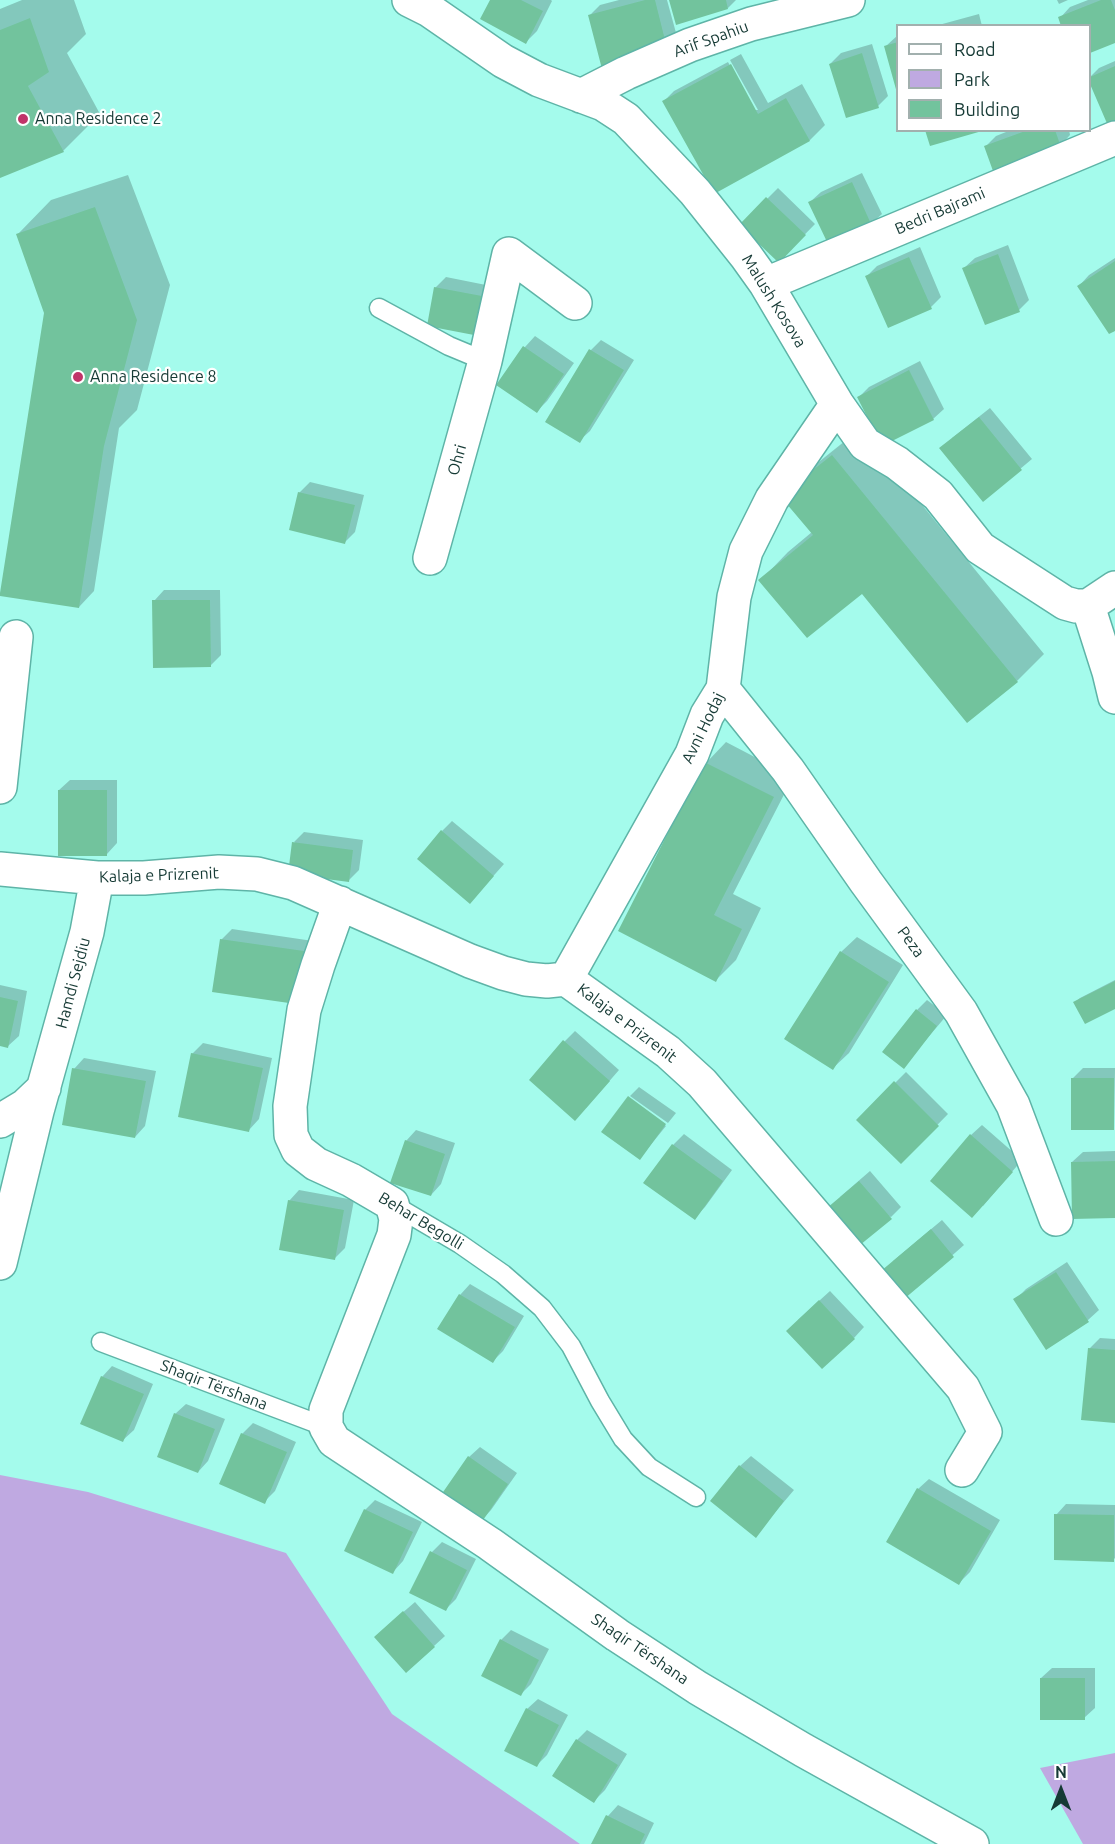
<!DOCTYPE html>
<html>
<head>
<meta charset="utf-8">
<style>
  body { margin:0 }
  #map { position:relative; width:1115px; height:1844px; overflow:hidden; background:#a4fbec; font-family:Ubuntu,sans-serif }
  canvas { display:block }
  .legend { position:absolute; left:896px; top:24px; width:195px; height:108px; box-sizing:border-box; background:#fff; border:2px solid #a2b0ae; margin:0; padding:8px 10px; list-style:none; font-size:18px; color:#163a35 }
  .legend li { display:flex; align-items:center; gap:12px; height:30px }
  .legend b { width:30px; border:2px solid #a2b0ae }
  .north { position:absolute; left:1031px; top:1760px; width:60px; height:60px; -webkit-text-stroke:4px #fff; paint-order:stroke; rotate:0deg; font-size:16px; font-weight:700; line-height:24px; text-align:center; color:#163a35 }
  .north::after { content:''; display:block; margin:auto; width:21px; height:27px; background:#163a35; clip-path:polygon(50% 0,100% 100%,50% 72%,0 100%) }
</style>
</head>
<body>
<div id="map">
<canvas width="1115" height="1844"></canvas>
<ul class="legend">
<li><b style="height:8px;background:#fff"></b>Road</li>
<li><b style="height:16px;background:#bfa9e1"></b>Park</li>
<li><b style="height:16px;background:#72c39d"></b>Building</li>
</ul>
<div class="north">N</div>
</div>
<script>
const ctx = document.querySelector('canvas').getContext('2d');
ctx.lineJoin = 'round';
function fill(path, color) { ctx.fillStyle = color; ctx.fill(path, 'evenodd'); }
const poly = rows => new Path2D(rows.map(r => 'M' + r).join(''));
function trace(path, color, width, dash) { ctx.strokeStyle = color; ctx.lineWidth = width; ctx.lineCap = dash ? 'butt' : 'round'; ctx.setLineDash(dash || []); ctx.stroke(path); }
function write(font, color, halo, rows, align = 'center') {
  ctx.font = font + ' Ubuntu,sans-serif'; ctx.lineWidth = 4.5; ctx.setLineDash([]); ctx.textBaseline = 'middle'; ctx.strokeStyle = halo; ctx.fillStyle = color; for (const [text, x, y, turn = 0] of rows) {
    ctx.save(); ctx.translate(x, y); ctx.rotate((+turn || 0) * Math.PI / 180); ctx.textAlign = isNaN(turn) ? turn : align; if (halo) ctx.strokeText(text, 0, 0); ctx.fillText(text, 0, 0); ctx.restore();
  }
}
fill(poly([
  [0,1475,88,1492,286,1553,392,1714,580,1844,0,1844],
  [1115,1753,1115,1844,1083,1844,1040,1768]
]), '#bfa9e1');
fill(poly([
  [22,0,74,0,86,34,67,53,100,114,63,151,0,176,0,9],
  [492,0,551,0,552,1,537,31,526,42],
  [619,0,667,0,678,40,667,51,590,15,600,5],
  [670,0,736,0,728,8],
  [1057,0,1068,0,1059,4],
  [1088,0,1115,0,1115,42,1090,52,1090,26,1060,18,1070,7],
  [979,14,982,26,935,26],
  [898,35,898,90,886,46],
  [872,44,888,96,878,106,830,64,841,53],
  [741,54,768,103,802,84,825,125,810,140,715,192,664,101,674,91,728,62,754,110,758,110,730,60],
  [1115,61,1115,124,1109,126,1090,77,1099,68],
  [1011,130,1069,130,1070,135,1060,146,986,146,996,136],
  [862,173,882,214,871,224,810,202,821,192],
  [128,175,170,285,137,410,119,428,94,591,79,607,46,313,18,234,51,200],
  [778,188,815,224,779,261,741,225],
  [1008,245,1029,300,1019,310,964,268,975,258],
  [920,247,941,297,931,307,867,276,877,266],
  [1115,258,1115,329,1079,286,1089,275],
  [446,277,491,286,484,323,474,333,435,288],
  [535,336,574,363,547,401,537,411,498,384,525,347],
  [601,340,634,360,590,431,579,441,591,350],
  [920,361,944,409,933,419,859,397,869,387],
  [990,408,1032,459,983,500,952,438],
  [860,429,1044,654,1017,681,862,592,761,580,788,552,812,532,810,469],
  [310,482,364,495,355,532,345,542,299,493],
  [164,590,220,590,221,655,210,666,154,601],
  [726,742,793,777,733,894,761,908,736,960,716,980,706,763],
  [70,780,117,780,117,843,107,854,59,790],
  [452,821,504,864,480,891,442,831],
  [304,832,363,840,359,870,349,880,294,842],
  [232,929,313,941,306,992,221,940],
  [857,937,903,965,849,1053,833,1068,841,952],
  [1115,980,1115,1008,1075,1002,1080,998],
  [0,985,27,991,19,1036,8,1046,0,1045],
  [927,1000,947,1015,903,1067,917,1010],
  [575,1031,619,1070,586,1108,564,1042],
  [203,1043,272,1058,259,1119,249,1130,192,1054],
  [84,1058,156,1071,145,1126,135,1137,74,1069],
  [1083,1068,1115,1068,1114,1128,1073,1078],
  [906,1072,948,1114,901,1162,858,1120],
  [639,1087,676,1113,668,1123,630,1096],
  [628,1098,666,1126,640,1158],
  [982,1125,1022,1160,983,1206,971,1135],
  [416,1130,455,1143,441,1184,431,1195,406,1141],
  [684,1134,732,1170,705,1207,694,1218,646,1182,673,1145],
  [1115,1151,1115,1217,1072,1162,1083,1152],
  [870,1171,901,1207,891,1217,840,1197],
  [299,1190,354,1200,345,1248,335,1258,289,1201],
  [942,1220,964,1245,905,1297,893,1261],
  [1067,1262,1099,1310,1088,1320,1047,1348,1015,1300,1026,1289],
  [470,1284,524,1316,503,1351,493,1361,439,1329,460,1295],
  [830,1291,864,1327,854,1338,798,1320],
  [1100,1338,1115,1339,1115,1422,1089,1349],
  [112,1366,153,1384,134,1430,123,1440,102,1377],
  [186,1404,225,1419,208,1461,198,1472,175,1414],
  [253,1423,296,1442,275,1491,264,1502,242,1434],
  [480,1447,517,1473,491,1510,481,1521,469,1457],
  [751,1456,794,1490,755,1536,740,1466],
  [929,1479,1000,1520,970,1572,959,1583,918,1489],
  [375,1500,422,1522,403,1561,393,1572,365,1510],
  [1066,1504,1115,1505,1115,1558,1113,1560,1056,1515],
  [442,1542,476,1559,456,1599,445,1610,432,1552],
  [415,1602,445,1636,434,1646,386,1627],
  [511,1630,549,1649,531,1684,521,1694,501,1640],
  [1052,1668,1095,1668,1095,1708,1084,1718,1041,1678],
  [538,1699,568,1715,547,1755,537,1765,527,1709],
  [587,1730,627,1754,605,1790,594,1801,577,1740],
  [618,1805,654,1823,644,1844,593,1844,608,1816]
]), '#0003');
fill(poly([
  [490,0,521,0,543,11,526,44,480,19],
  [645,0,655,0,668,52,602,69,588,15],
  [669,0,726,0,728,9,676,25],
  [1101,0,1111,0,1115,10,1115,43,1090,53,1090,26,1061,26,1058,17],
  [30,18,49,72,28,86,64,152,0,178,0,30],
  [898,42,898,93,897,93,884,46],
  [862,53,879,108,846,118,829,64],
  [731,64,758,114,786,98,810,141,714,194,662,101],
  [1115,66,1115,126,1109,128,1090,84,1090,77],
  [925,130,982,130,982,131,930,146],
  [1028,130,1055,130,1061,147,993,171,984,146],
  [852,182,872,226,829,246,808,202],
  [766,197,806,235,779,263,739,225],
  [95,207,137,320,104,446,79,608,0,596,0,593,44,313,16,234],
  [998,254,1020,312,985,325,962,268],
  [909,257,932,309,888,328,865,276],
  [1115,261,1115,331,1109,334,1077,286],
  [434,287,482,296,474,335,427,326],
  [523,346,564,374,537,413,496,385],
  [589,349,624,370,580,443,545,422],
  [909,370,934,420,882,446,857,397],
  [979,417,1022,470,983,502,939,448],
  [832,455,1018,682,967,723,862,594,807,638,758,580,813,535,780,496],
  [298,492,355,505,345,544,289,530],
  [152,600,210,600,211,667,153,668],
  [704,762,774,797,714,915,742,929,716,982,618,931],
  [58,790,107,790,107,856,58,856],
  [441,830,494,876,470,904,417,859],
  [292,842,353,850,349,882,288,874],
  [220,939,304,951,296,1004,212,992],
  [840,951,889,982,833,1070,784,1039],
  [1115,981,1115,1009,1085,1024,1073,1002],
  [0,997,18,1001,8,1048,0,1046],
  [916,1009,937,1026,904,1069,882,1052],
  [563,1040,610,1081,575,1121,529,1080],
  [191,1053,263,1068,249,1132,178,1117],
  [72,1068,146,1081,135,1138,62,1125],
  [1071,1078,1114,1078,1114,1130,1071,1130],
  [894,1081,939,1126,901,1164,856,1120],
  [628,1096,666,1124,640,1160,601,1132],
  [970,1134,1013,1172,972,1218,930,1181],
  [405,1140,445,1154,431,1196,390,1183],
  [672,1144,723,1181,695,1220,643,1183],
  [1115,1161,1115,1218,1072,1219,1071,1162],
  [859,1181,892,1219,860,1245,827,1208],
  [288,1200,344,1210,335,1260,279,1250],
  [931,1229,954,1257,904,1299,881,1271],
  [1056,1272,1089,1322,1046,1350,1013,1299],
  [459,1294,515,1327,493,1363,437,1329],
  [819,1300,855,1339,822,1369,786,1331],
  [1088,1348,1115,1350,1115,1423,1081,1420],
  [101,1376,144,1394,123,1442,80,1424],
  [174,1413,215,1429,198,1473,157,1457],
  [241,1433,287,1452,265,1504,219,1484],
  [468,1456,508,1484,481,1523,441,1495],
  [739,1465,784,1501,756,1538,710,1501],
  [917,1488,991,1531,959,1585,886,1542],
  [364,1509,413,1532,393,1574,344,1551],
  [1054,1514,1114,1515,1114,1562,1054,1560],
  [430,1551,467,1570,446,1611,409,1593],
  [403,1611,435,1647,406,1673,374,1637],
  [500,1639,539,1660,521,1696,481,1676],
  [1040,1678,1085,1678,1085,1720,1040,1720],
  [526,1708,559,1725,537,1767,504,1751],
  [576,1739,618,1765,594,1803,552,1776],
  [606,1815,645,1834,640,1844,591,1844]
]), '#72c39d');
const service = poly([
  [379,308,449,346,485,361],
  [392,1204,460,1244,503,1274,542,1308,571,1346,600,1401,623,1439,649,1467,696,1497],
  [101,1342,326,1427]
]);
const minor = poly([
  [409,0,429,10,503,61,539,80,603,104,626,119,695,192,746,256,766,284,837,404,865,444,897,463,938,495,980,548,1065,603,1076,606,1088,606,1115,588],
  [581,96,626,73,690,45,751,24,848,0],
  [766,284,1115,138],
  [430,558,485,361,509,254,575,303],
  [1088,606,1109,672,1115,697],
  [723,689,788,770,866,882,961,1012,1013,1105,1056,1219],
  [0,787,16,637],
  [0,869,97,878,144,878,219,872,257,874,293,883,470,961,503,973,526,979,547,981,566,979,668,1052,702,1083,963,1388,985,1432,962,1470],
  [340,903,318,965,304,1010,290,1106,291,1135,298,1150,316,1164,351,1180,392,1204,396,1219,394,1235,326,1410,326,1427,334,1441,490,1544,617,1635,698,1688,803,1750,972,1844],
  [566,979,692,754,707,715,723,689,734,597,746,551,772,499,837,404],
  [0,1121,25,1106,44,1088],
  [0,1263,37,1111,87,932,97,878]
]);
trace(service, '#5eb4a7', 21);
trace(minor, '#5eb4a7', 36);
trace(service, '#fff', 18);
trace(minor, '#fff', 33);
for (const [x, y, r, color] of [
  [23,119,6,"#c13469"],
  [78,377,6,"#c13469"]
]) { const dot = new Path2D(); dot.arc(x, y, r, 0, 2 * Math.PI); ctx.fillStyle = color; ctx.fill(dot); trace(dot, '#fff', 2); }
write('16px', '#163a35', '#fff', [
  ["Arif Spahiu",711,39,-20],
  ["Bedri Bajrami",940,211,-23],
  ["Malush Kosova",774,301,58],
  ["Ohri",457,460,-74],
  ["Avni Hodaj",703,728,-64],
  ["Kalaja e Prizrenit",159,875,-2],
  ["Peza",911,942,54],
  ["Hamdi Sejdiu",73,983,-75],
  ["Kalaja e Prizrenit",627,1023,37],
  ["Behar Begolli",421,1221,31],
  ["Shaqir Tërshana",214,1385,21],
  ["Shaqir Tërshana",640,1649,34]
]);
write('16px', '#163a35', '#fff', [
  ["Anna Residence 2",35,119],
  ["Anna Residence 8",90,377]
], 'left');
</script>
</body>
</html>
